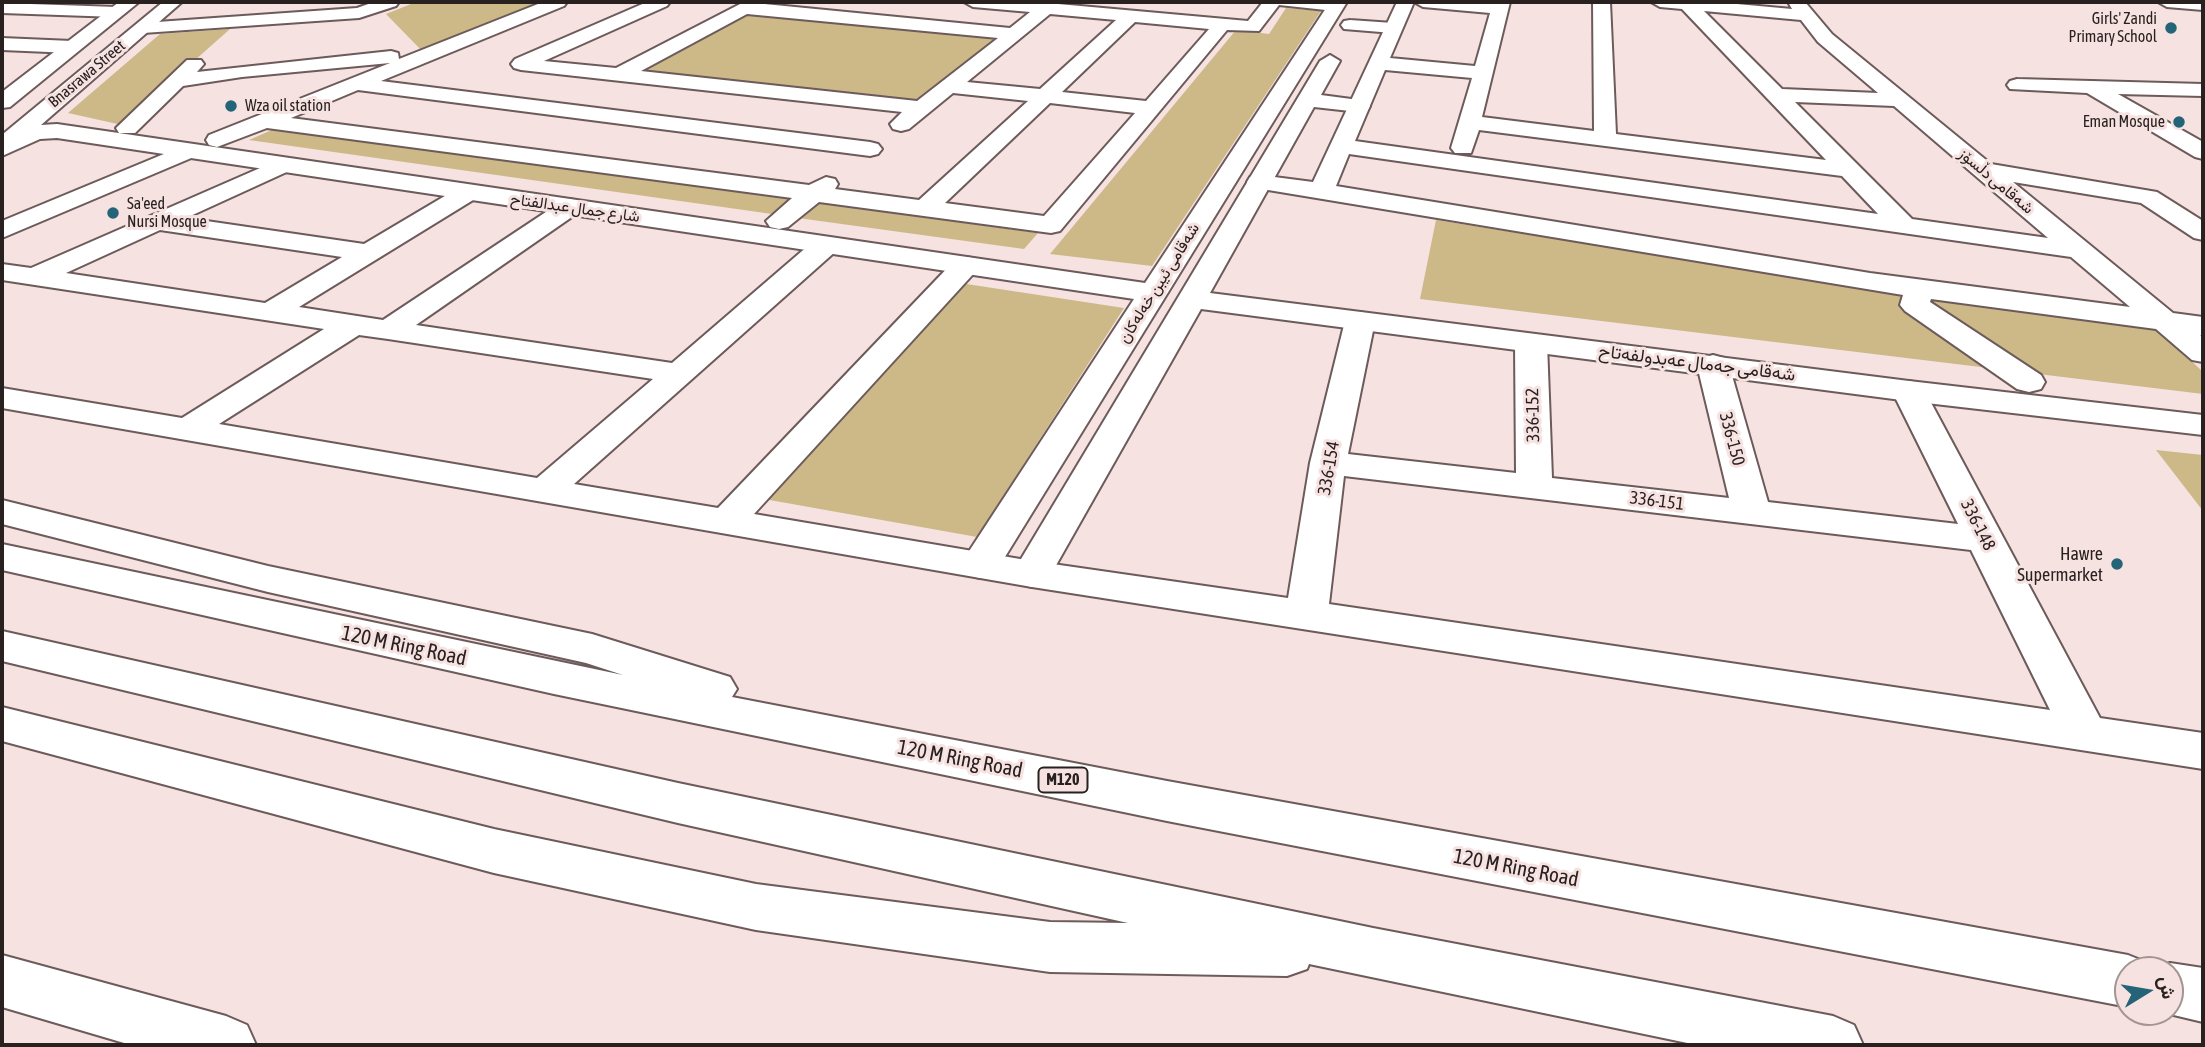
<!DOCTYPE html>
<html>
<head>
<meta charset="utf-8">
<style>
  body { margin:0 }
  #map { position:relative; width:2205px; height:1047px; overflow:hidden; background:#f6e2e1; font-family:"Asap Condensed",Vazirmatn,sans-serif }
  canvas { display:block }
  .frame { position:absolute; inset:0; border:4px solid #282120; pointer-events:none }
  .north { position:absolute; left:2114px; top:956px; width:70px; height:70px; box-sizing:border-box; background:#f6e2e1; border:2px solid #a49594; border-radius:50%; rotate:79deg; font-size:19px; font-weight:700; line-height:28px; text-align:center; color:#282120 }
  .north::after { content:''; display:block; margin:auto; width:24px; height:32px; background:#236478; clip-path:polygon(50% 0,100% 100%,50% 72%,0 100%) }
</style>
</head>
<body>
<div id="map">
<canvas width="2205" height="1047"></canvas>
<div class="frame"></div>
<div class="north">ش</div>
</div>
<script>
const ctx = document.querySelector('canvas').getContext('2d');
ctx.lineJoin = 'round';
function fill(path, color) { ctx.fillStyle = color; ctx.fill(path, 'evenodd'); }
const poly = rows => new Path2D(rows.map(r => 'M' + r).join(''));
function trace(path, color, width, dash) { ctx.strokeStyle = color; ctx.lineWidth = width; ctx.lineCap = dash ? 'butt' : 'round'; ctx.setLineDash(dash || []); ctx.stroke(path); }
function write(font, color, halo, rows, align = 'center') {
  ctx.font = font + ' "Asap Condensed",Vazirmatn,sans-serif'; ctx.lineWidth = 6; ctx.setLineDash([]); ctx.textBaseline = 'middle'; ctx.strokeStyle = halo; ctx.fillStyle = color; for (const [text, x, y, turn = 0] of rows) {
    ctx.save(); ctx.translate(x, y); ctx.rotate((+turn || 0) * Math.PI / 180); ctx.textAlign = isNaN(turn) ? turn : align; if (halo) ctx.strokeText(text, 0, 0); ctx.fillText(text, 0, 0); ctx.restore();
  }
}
fill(poly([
  [416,2,553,2,424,53,386,14],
  [1286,8,1321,11,1152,266,1050,254,1236,30,1269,34],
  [747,13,999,37,913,105,631,73],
  [230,29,122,125,68,113,160,34],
  [274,129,791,199,772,214,249,140],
  [818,203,1038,233,1024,249,798,218],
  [1436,220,1688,260,2159,330,2203,372,2203,394,1420,299],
  [960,283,1124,308,977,537,764,499],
  [2156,450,2203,455,2203,511]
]), '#cdb988');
const minor = poly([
  [374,2,399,2,396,6,359,18,143,33,134,28,143,23,357,8,374,2],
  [543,2,567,2,564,6,381,81,870,142,878,144,882,149,878,154,870,156,358,90,291,118,809,185,826,177,835,179,838,184,835,189,919,200,1028,101,953,93,909,129,901,131,893,129,890,124,902,112,521,70,514,68,511,64,515,59,647,2,670,2,667,6,544,61,616,68,744,2,1010,28,1030,12,973,7,964,2,1047,3,1248,21,1263,2,1339,2,1344,6,1335,11,1279,5,1259,31,1227,30,1060,231,1051,233,819,202,788,227,779,229,770,227,766,221,792,198,267,128,217,147,209,145,206,140,209,135,390,63,242,77,183,86,135,133,119,133,116,128,187,60,201,60,204,64,197,72,391,51,398,53,399,59,543,2],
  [747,14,998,38,917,101,641,71,747,14],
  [1050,14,1116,20,1040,89,967,82,1050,14],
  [1135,22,1209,29,1146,101,1062,92,1135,22],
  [1050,103,1135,113,1044,216,945,203,1050,103],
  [1397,2,1414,2,1390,58,1475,66,1490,13,1423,7,1414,2,1510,2,1482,117,1594,131,1593,2,1610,2,1616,134,1826,160,1682,9,1660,7,1651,2,1715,2,1792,9,1788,2,1805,2,1832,34,1991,164,2157,192,2203,221,2203,240,2194,238,2141,203,2013,182,2173,313,2203,317,2203,335,2200,335,2203,337,2203,362,2192,360,2156,329,1931,299,1930,302,2041,375,2045,382,2041,389,2029,392,2017,389,1905,311,1900,305,1903,295,1250,187,1247,182,1250,177,1259,175,1313,182,1397,2],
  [1704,11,1801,20,1818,42,1878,93,1782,89,1704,11],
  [1385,70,1472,78,1451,148,1455,153,1471,153,1479,130,1842,176,1878,214,1355,141,1385,70],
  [1795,102,1894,106,2048,238,1912,219,1795,102],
  [1349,154,2071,257,2130,307,1870,273,1336,186,1349,154],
  [2158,2,2203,2,2203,10,2167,7,2158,2],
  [2,3,117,7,126,12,117,17,2,13,2,3],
  [2,38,72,41,82,47,72,53,2,50,2,38],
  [2017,79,2203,84,2203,96,2118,94,2203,142,2203,159,2195,157,2087,93,2010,89,2007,85,2010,81,2017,79],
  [188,144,196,146,200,151,196,156,2,238,2,221,188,144],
  [283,158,291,160,295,165,291,170,186,218,364,244,460,187,469,185,478,187,481,192,478,197,299,307,383,320,561,202,570,199,579,202,583,207,579,212,416,325,672,363,816,239,826,237,836,239,840,245,836,251,574,484,718,508,956,259,966,257,976,259,980,265,976,271,754,514,1032,561,1288,598,1310,463,1345,321,1349,315,1360,312,1371,315,1375,321,1348,454,1516,473,1515,343,1520,336,1531,334,1542,336,1547,343,1552,478,1729,498,1697,365,1702,358,1713,355,1724,358,1729,365,1768,502,1958,524,1892,391,1897,384,1909,381,1921,384,2100,718,2203,733,2203,769,1032,587,2,408,2,388,182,418,324,329,2,280,2,264,31,268,283,158],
  [160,230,342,257,265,303,66,273,160,230],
  [359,335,388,339,653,379,537,478,219,424,359,335],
  [1344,476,1971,550,2050,710,1329,604,1344,476],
  [2,955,226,1016,247,1025,256,1045,131,1045,2,1007,2,955]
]);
const major = poly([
  [119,2,139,2,10,107,2,108,2,92,119,2],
  [163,2,182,2,41,125,57,124,1145,283,1330,2,1347,2,1000,565,994,574,980,578,966,574,960,565,1134,299,57,138,40,139,2,156,3,134,163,2],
  [1350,20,1393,23,1402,28,1393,33,1344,29,1341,25,1344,21,1350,20],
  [1330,55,1340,61,1321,95,1359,100,1367,101,1370,106,1367,111,1359,112,1314,107,1210,293,1909,381,2203,415,2203,435,1909,401,1201,309,1046,583,1032,587,1018,583,1012,574,1320,61,1330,55]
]);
const highway = poly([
  [2,500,268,566,592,634,730,677,737,689,732,697,1167,781,2128,955,2148,963,2151,970,2170,963,2203,968,2203,1022,2161,1012,2170,1012,2170,970,2128,970,2128,1007,1167,821,554,694,2,570,2,544,623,675,586,663,268,592,2,524,2,500],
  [2,631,678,783,1373,928,1833,1016,1854,1025,1863,1045,1697,1045,1309,964,1307,969,1287,976,1050,972,756,930,494,873,2,741,2,707,494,829,756,884,1050,922,1128,923,678,823,2,661,2,631]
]);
trace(minor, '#6c5b5a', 4);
trace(major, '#6c5b5a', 4);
trace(highway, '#6c5b5a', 4);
fill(minor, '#fff');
fill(major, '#fff');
fill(highway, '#fff');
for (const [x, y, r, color] of [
  [2171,28,7,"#236478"],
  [231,106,7,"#236478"],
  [2179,122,7,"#236478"],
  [113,213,7,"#236478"],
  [2117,564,7,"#236478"]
]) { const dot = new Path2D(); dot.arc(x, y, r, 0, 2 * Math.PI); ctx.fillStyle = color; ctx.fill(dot); trace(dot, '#f6e2e1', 2.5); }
write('16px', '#282120', '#f6e2e1', [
  ["Girls' Zandi",2157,19],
  ["Primary School",2157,37],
  ["Wza oil station",245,106,"left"],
  ["Eman Mosque",2165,122],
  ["Sa'eed",127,204,"left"],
  ["Nursi Mosque",127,222,"left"]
], 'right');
write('16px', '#282120', '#f6e2e1', [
  ["Bnasrawa Street",87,74,-40],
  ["شەقامی دڵسۆز",1996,181,40],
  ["شارع جمال عبدالفتاح",575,208,8],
  ["شەقامی ئیبن خەلەکان",1159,283,-58]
]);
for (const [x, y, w] of [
  [1063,780,49]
]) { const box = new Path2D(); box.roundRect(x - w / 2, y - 12.5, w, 25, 5); ctx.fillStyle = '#f6e2e1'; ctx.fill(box); trace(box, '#282120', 2); }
write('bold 16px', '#282120', null, [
  ["M120",1063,780]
]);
write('18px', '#282120', '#f6e2e1', [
  ["شەقامی جەمال عەبدولفەتاح",1697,363,7],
  ["336-152",1533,415,-91],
  ["336-150",1732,439,75],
  ["336-154",1329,468,-80],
  ["336-151",1657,501,7],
  ["336-148",1978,525,63]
]);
write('18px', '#282120', '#f6e2e1', [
  ["Hawre",2103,554],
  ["Supermarket",2103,575]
], 'right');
write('21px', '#282120', '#f6e2e1', [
  ["120 M Ring Road",404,646,12],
  ["120 M Ring Road",960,759,11],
  ["120 M Ring Road",1516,868,11]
]);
</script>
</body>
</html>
